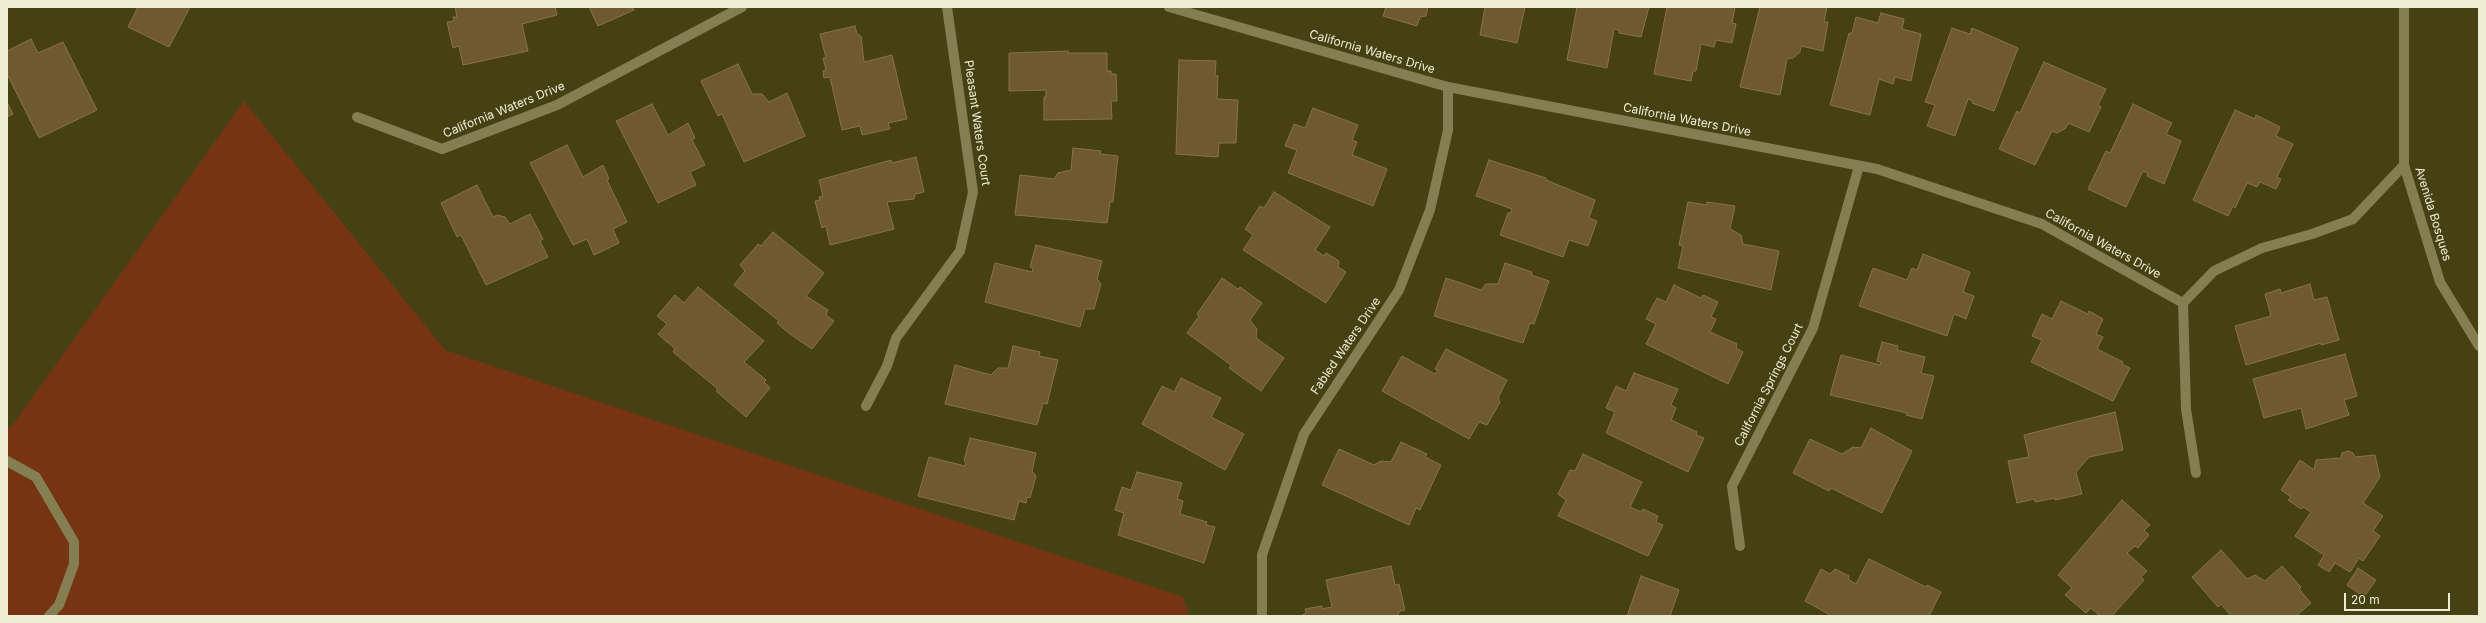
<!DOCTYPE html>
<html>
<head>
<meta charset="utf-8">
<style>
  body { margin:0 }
  #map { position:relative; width:2486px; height:623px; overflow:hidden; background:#454113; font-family:Inter,sans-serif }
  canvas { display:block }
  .frame { position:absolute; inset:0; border:8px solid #eeedd4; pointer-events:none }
  .scale { position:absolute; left:2344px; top:593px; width:106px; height:18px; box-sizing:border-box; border:2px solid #eeedd4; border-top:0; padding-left:5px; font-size:12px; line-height:14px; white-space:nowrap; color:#eeedd4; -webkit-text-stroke:3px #454113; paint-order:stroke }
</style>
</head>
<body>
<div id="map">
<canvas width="2486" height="623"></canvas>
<div class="frame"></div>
<div class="scale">20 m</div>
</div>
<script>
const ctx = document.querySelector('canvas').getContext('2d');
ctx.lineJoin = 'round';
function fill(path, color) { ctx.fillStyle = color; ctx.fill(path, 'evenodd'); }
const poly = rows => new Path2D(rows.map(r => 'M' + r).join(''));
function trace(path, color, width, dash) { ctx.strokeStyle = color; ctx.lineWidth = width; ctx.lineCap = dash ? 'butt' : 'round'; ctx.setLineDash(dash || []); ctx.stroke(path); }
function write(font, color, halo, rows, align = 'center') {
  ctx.font = font + ' Inter,sans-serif'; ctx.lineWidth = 3; ctx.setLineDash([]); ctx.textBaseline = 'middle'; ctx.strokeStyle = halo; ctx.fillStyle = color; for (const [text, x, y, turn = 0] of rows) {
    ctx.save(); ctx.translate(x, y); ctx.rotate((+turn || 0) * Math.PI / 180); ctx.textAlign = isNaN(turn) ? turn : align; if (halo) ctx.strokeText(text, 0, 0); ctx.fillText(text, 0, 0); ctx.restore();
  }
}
fill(poly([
  [244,101,445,350,1183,597,1189,616,7,616,7,428,12,426]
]), '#773413');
const building = poly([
  [138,7,190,7,169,47,128,27,138,7],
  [455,7,555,7,557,15,522,24,528,51,463,65,459,46,453,48,447,22,454,21,453,17,457,17,455,7],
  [589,7,633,7,634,10,598,26,589,7],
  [1386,7,1428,7,1426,16,1420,17,1417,26,1383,16,1386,7],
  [1485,7,1525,7,1517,43,1480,35,1485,7],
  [1577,7,1649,7,1641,37,1619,33,1619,30,1614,29,1607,68,1567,60,1577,7],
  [1667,7,1735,7,1732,23,1736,24,1732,43,1716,40,1714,47,1701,44,1696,71,1693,71,1691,81,1654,74,1667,7],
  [1760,7,1827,7,1824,22,1828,22,1823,51,1801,46,1800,52,1793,58,1787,59,1780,95,1740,87,1760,7],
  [1881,13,1904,19,1902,29,1921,34,1911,81,1895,77,1893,84,1879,79,1870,115,1830,105,1849,33,1852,33,1856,17,1878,23,1881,13],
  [855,26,857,34,861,36,864,62,892,55,907,119,888,123,890,129,862,135,860,126,842,130,830,77,824,78,823,71,826,70,823,58,826,58,820,34,855,26],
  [1952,28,1970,34,1972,28,2018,48,1994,111,1972,103,1973,101,1968,99,1955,136,1927,126,1935,105,1925,102,1952,28],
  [31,39,38,53,63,42,97,110,39,138,7,74,7,51,31,39],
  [1068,51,1068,53,1107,53,1107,71,1111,71,1111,74,1116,74,1117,101,1111,101,1112,119,1044,120,1044,97,1046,97,1046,90,1009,91,1009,53,1068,51],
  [1179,60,1216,61,1215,75,1218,76,1217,99,1238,100,1236,143,1219,143,1218,157,1176,154,1179,60],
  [2044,62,2106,89,2098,105,2101,107,2089,132,2068,123,2066,128,2057,133,2052,131,2035,165,1999,149,2017,111,2020,113,2044,62],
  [738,64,752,94,762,94,769,102,787,93,805,136,744,162,722,114,718,116,701,81,738,64],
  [7,102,13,114,7,117,7,102],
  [652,104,668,135,688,123,695,138,692,140,705,165,690,172,696,185,658,203,616,121,652,104],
  [2133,104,2172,123,2166,134,2181,141,2164,184,2147,176,2148,173,2143,171,2126,207,2088,189,2106,151,2110,153,2133,104],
  [1313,108,1358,125,1352,140,1357,142,1352,155,1387,169,1373,206,1288,173,1297,150,1285,146,1294,124,1305,128,1313,108],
  [2235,110,2255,119,2256,115,2280,127,2276,136,2293,144,2277,177,2281,179,2276,189,2260,182,2257,187,2247,183,2235,208,2233,206,2228,216,2193,200,2235,110],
  [567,145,583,177,603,165,609,179,607,180,627,222,613,229,619,243,594,255,587,239,573,245,530,163,567,145],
  [1073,148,1101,151,1100,154,1118,156,1113,202,1110,202,1107,223,1015,215,1020,175,1054,179,1058,173,1071,170,1073,148],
  [916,157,924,192,915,194,914,199,887,202,894,229,830,245,826,226,822,228,815,201,820,200,819,197,823,196,819,180,891,160,892,163,916,157],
  [1489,160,1546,178,1546,180,1595,200,1589,218,1597,221,1588,246,1569,240,1563,257,1500,235,1508,213,1511,213,1512,209,1476,196,1489,160],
  [477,185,493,217,497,215,505,217,510,224,530,214,543,239,540,241,548,257,486,285,461,235,457,237,441,203,477,185],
  [1274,192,1330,227,1315,250,1324,256,1326,253,1339,261,1338,267,1346,272,1326,303,1243,250,1253,235,1245,229,1260,206,1264,208,1274,192],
  [1688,202,1707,205,1707,202,1735,206,1730,229,1741,235,1743,244,1779,251,1771,290,1678,268,1683,246,1679,245,1688,202],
  [773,232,824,273,806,296,828,310,826,315,834,321,812,349,790,334,777,323,779,321,734,285,745,271,740,265,758,244,761,246,773,232],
  [1036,245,1102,261,1097,279,1101,284,1094,309,1085,309,1080,327,985,302,995,263,1032,272,1033,268,1030,267,1036,245],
  [1923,254,1970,272,1963,292,1974,296,1966,319,1954,314,1947,336,1859,306,1873,268,1907,280,1912,268,1917,270,1923,254],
  [1505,263,1532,272,1531,275,1549,281,1534,324,1530,323,1523,343,1434,316,1446,278,1481,290,1486,284,1498,284,1505,263],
  [1222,278,1238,289,1240,287,1262,303,1250,320,1257,329,1256,338,1284,358,1261,391,1229,368,1231,365,1187,333,1199,316,1197,314,1222,278],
  [2310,284,2314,300,2327,297,2339,340,2321,345,2321,343,2246,365,2235,326,2271,316,2265,294,2280,289,2281,293,2310,284],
  [1674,285,1701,298,1703,295,1718,302,1711,317,1716,319,1710,332,1737,344,1736,348,1743,352,1728,384,1646,344,1656,324,1646,319,1657,298,1666,302,1674,285],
  [698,287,764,341,744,362,766,380,764,382,770,388,746,417,716,391,718,389,673,352,675,349,658,334,667,324,657,316,675,295,684,303,698,287],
  [2061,301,2088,314,2089,311,2103,319,2096,334,2103,337,2097,349,2123,362,2122,364,2130,368,2113,401,2031,362,2042,340,2032,336,2042,314,2052,319,2061,301],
  [1882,342,1898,346,1897,350,1925,357,1921,373,1934,376,1922,419,1906,415,1907,413,1830,395,1841,355,1880,365,1881,362,1877,361,1882,342],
  [1013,346,1040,352,1039,356,1058,360,1047,404,1043,403,1037,425,945,404,955,365,991,375,998,368,1008,368,1013,346],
  [1446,349,1507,380,1498,398,1500,402,1487,425,1479,422,1469,439,1382,391,1402,356,1435,374,1438,370,1435,369,1446,349],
  [2345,354,2357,396,2344,400,2349,415,2306,429,2301,408,2264,418,2253,379,2345,354],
  [1634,373,1678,389,1671,405,1676,408,1671,420,1697,432,1696,435,1704,438,1688,472,1606,433,1615,412,1606,408,1616,386,1626,391,1634,373],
  [1181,378,1221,398,1211,417,1244,434,1225,470,1142,424,1162,386,1174,392,1181,378],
  [2115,412,2123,450,2089,457,2076,472,2082,494,2055,500,2055,498,2035,502,2034,499,2017,503,2008,461,2029,457,2024,435,2115,412],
  [1871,428,1912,451,1882,513,1831,488,1829,491,1793,473,1810,439,1842,454,1853,447,1861,448,1871,428],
  [970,438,1036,453,1032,471,1036,476,1030,498,1027,497,1026,503,1019,501,1014,520,918,496,929,457,965,466,966,463,964,461,970,438],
  [1401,442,1427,454,1425,457,1441,465,1420,510,1416,508,1409,525,1322,485,1339,449,1374,465,1381,461,1391,462,1401,442],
  [2348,451,2353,453,2355,457,2375,455,2380,477,2363,503,2383,516,2373,531,2380,536,2363,561,2359,558,2350,572,2335,563,2329,572,2318,565,2324,555,2295,536,2311,512,2303,507,2301,509,2288,500,2291,497,2281,490,2300,460,2314,470,2316,460,2341,458,2342,453,2348,451],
  [1583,454,1642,482,1630,507,1641,512,1643,509,1658,516,1656,522,1663,525,1648,556,1558,516,1566,500,1558,494,1570,470,1575,471,1583,454],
  [1137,472,1182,483,1177,499,1183,501,1180,514,1207,522,1206,525,1215,527,1204,563,1118,535,1124,513,1115,510,1122,487,1131,490,1137,472],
  [2122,500,2150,525,2144,530,2149,535,2138,548,2135,546,2127,553,2147,571,2141,577,2144,580,2112,616,2100,616,2091,608,2086,613,2065,595,2072,588,2058,575,2122,500],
  [2221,550,2247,579,2255,575,2265,581,2282,566,2301,587,2299,589,2311,603,2296,616,2231,616,2221,604,2218,607,2192,577,2221,550],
  [1869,559,1926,587,1927,585,1941,592,1929,616,1832,616,1805,601,1821,569,1830,574,1835,569,1849,576,1848,579,1856,584,1869,559],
  [1391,566,1395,585,1399,584,1405,610,1400,611,1397,616,1301,616,1306,613,1305,609,1322,606,1322,609,1332,607,1326,580,1391,566],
  [2358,568,2376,580,2364,597,2347,585,2358,568],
  [1641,576,1679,590,1670,616,1627,616,1641,576]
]);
fill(building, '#6e5930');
trace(building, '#887349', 1);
trace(poly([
  [2183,303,2214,271,2262,248,2312,234,2353,219,2404,165],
  [7,461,36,477,74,542,74,564,59,605,49,616]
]), '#837f52', 10);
trace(poly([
  [1169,7,1448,87,1877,169,2042,224,2183,303,2186,409,2196,473],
  [357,117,442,149,557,105,742,7],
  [866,406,887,366,896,338,960,251,973,192,947,7],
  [1740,546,1732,486,1813,328,1859,166],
  [1262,616,1262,555,1304,434,1399,290,1430,210,1448,130,1448,87]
]), '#837f52', 10);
trace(poly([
  [2404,7,2404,165,2440,282,2479,346]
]), '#837f52', 10);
write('12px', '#eeedd4', '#454113', [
  ["California Waters Drive",1372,52,16],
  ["California Waters Drive",504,110,-22],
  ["California Waters Drive",1687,120,11],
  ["Pleasant Waters Court",977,123,82],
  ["Avenida Bosques",2433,214,73],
  ["California Waters Drive",2103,244,29],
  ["Fabled Waters Drive",1346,346,-56],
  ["California Springs Court",1769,385,-63]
]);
</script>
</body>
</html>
